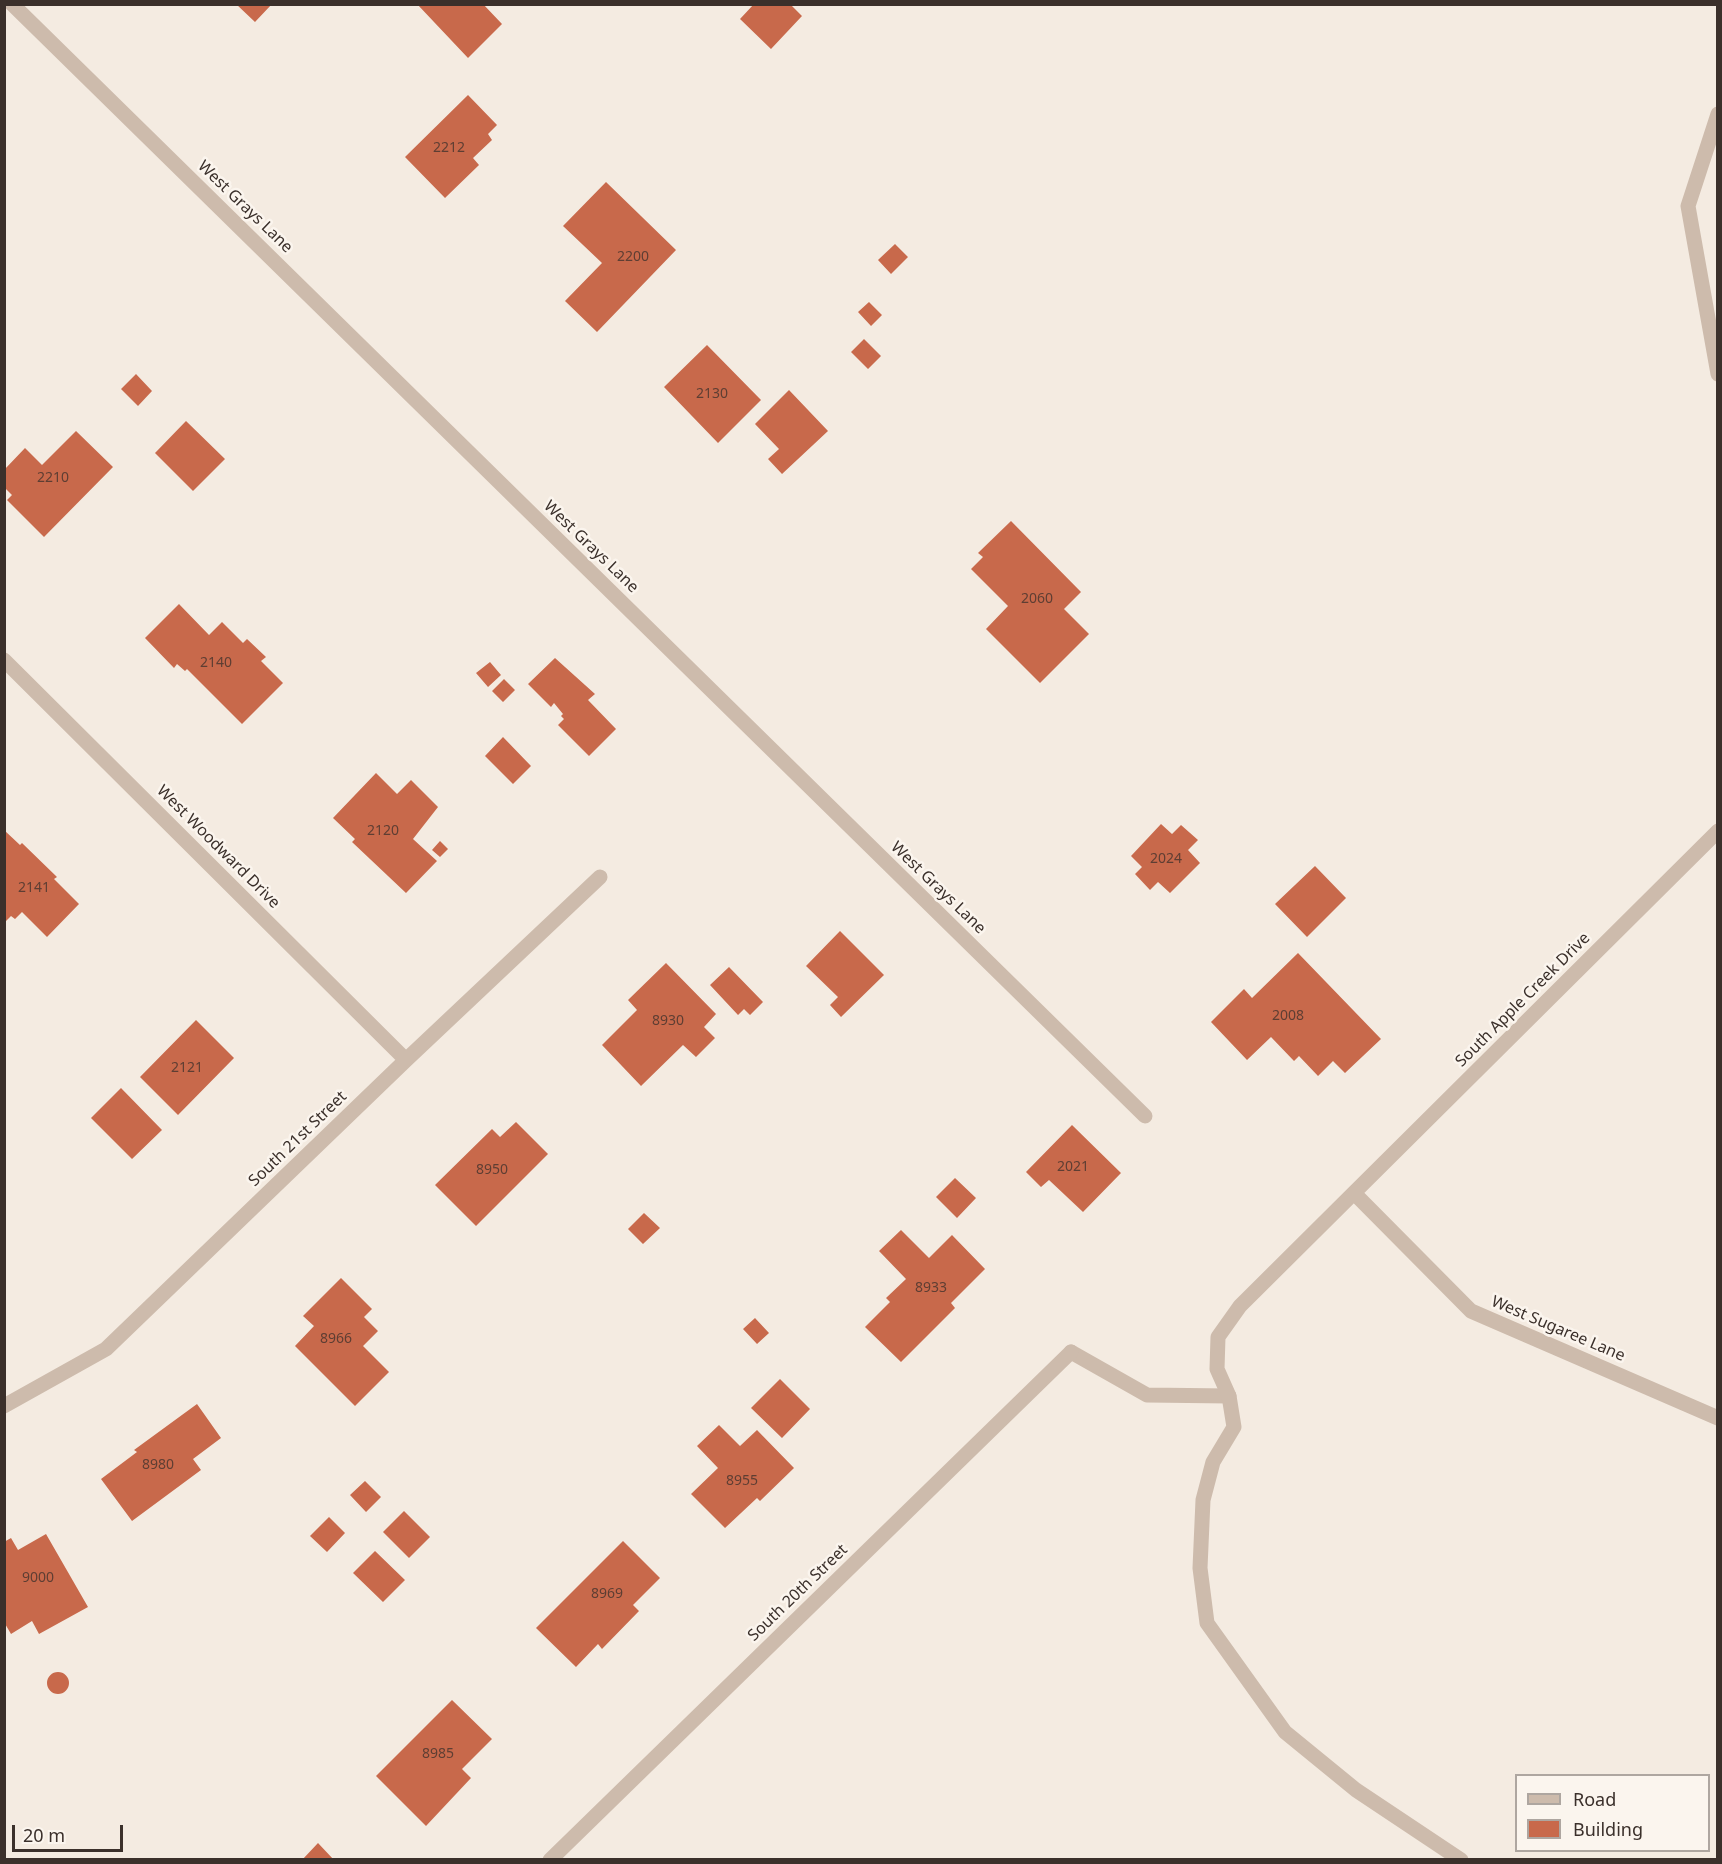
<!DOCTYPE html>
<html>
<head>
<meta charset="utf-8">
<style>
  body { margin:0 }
  #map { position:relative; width:1722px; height:1864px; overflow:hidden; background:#f4ebe1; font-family:"Noto Sans",sans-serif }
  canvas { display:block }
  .frame { position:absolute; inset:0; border:6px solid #3b302b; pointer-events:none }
  .legend { position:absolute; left:1515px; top:1774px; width:195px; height:78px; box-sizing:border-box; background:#fbf5ee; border:2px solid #aea6a0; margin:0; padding:8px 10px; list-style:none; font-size:18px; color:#3b302b }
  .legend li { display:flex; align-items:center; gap:12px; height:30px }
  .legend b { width:30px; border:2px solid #aea6a0 }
  .scale { position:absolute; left:12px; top:1825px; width:111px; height:27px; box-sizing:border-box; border:3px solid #3b302b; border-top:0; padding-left:8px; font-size:18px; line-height:21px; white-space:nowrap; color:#3b302b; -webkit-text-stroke:4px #fbf5ee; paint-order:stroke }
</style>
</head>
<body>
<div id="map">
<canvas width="1722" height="1864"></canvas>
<div class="frame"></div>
<ul class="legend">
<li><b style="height:8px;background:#cdbbac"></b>Road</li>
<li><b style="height:16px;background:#c8694b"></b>Building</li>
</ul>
<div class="scale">20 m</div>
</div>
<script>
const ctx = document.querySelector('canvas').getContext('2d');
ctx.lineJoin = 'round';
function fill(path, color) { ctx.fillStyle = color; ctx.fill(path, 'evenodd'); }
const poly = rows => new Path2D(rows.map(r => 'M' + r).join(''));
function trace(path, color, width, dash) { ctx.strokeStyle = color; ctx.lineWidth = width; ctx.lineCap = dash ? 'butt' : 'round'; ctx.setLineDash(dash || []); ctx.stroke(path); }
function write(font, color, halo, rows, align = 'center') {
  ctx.font = font + ' "Noto Sans",sans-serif'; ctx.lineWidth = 5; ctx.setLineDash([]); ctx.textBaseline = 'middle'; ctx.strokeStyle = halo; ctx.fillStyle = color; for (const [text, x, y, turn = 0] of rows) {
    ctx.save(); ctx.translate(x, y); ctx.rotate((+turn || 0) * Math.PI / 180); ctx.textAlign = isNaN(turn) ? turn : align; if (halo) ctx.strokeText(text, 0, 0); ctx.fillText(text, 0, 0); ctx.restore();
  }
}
fill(poly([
  [236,4,272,4,255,22],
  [417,4,483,4,502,24,468,58],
  [754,4,790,4,802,16,771,49,740,19],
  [468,95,497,125,488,134,492,140,473,158,479,165,445,198,405,157],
  [606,182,676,250,597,332,565,301,602,263,563,226],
  [895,244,908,257,891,274,878,260],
  [869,302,882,315,871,326,858,312],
  [864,339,881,356,868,369,851,352],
  [707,345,761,400,718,443,664,387],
  [136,374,152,391,138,406,121,389],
  [789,390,828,431,782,474,768,459,779,449,755,424],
  [186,421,225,459,193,491,155,453],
  [76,431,113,467,44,537,7,500,12,495,5,488,5,469,25,448,42,465],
  [1011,521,1081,592,1064,609,1089,634,1040,683,986,629,1008,606,971,569,983,557,978,553],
  [179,604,209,635,222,622,243,643,247,639,266,657,261,661,283,683,242,724,187,669,185,671,177,664,174,668,145,638],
  [555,658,595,694,588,700,616,729,589,756,558,725,564,719,561,716,563,714,554,703,551,707,528,684],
  [490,662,501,675,488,687,476,673],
  [504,679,515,690,503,702,492,691],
  [503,737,531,766,513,784,485,756],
  [376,773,397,794,411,780,438,807,413,839,437,861,406,893,352,842,355,839,333,818],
  [1161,824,1172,834,1181,825,1198,840,1188,850,1200,863,1170,893,1158,882,1150,890,1135,874,1142,867,1131,856],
  [4,830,20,845,22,843,57,877,54,879,79,904,47,937,22,912,15,919,11,916,4,923],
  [440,841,448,849,440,857,432,850],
  [1315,866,1346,898,1307,937,1275,904],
  [840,931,884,975,841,1017,830,1005,838,997,806,966],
  [1298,953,1381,1039,1345,1073,1333,1061,1318,1076,1299,1056,1294,1061,1271,1037,1247,1060,1211,1022,1244,989,1252,998],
  [666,963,716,1014,704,1027,715,1038,696,1057,683,1045,641,1086,602,1045,637,1010,628,1000],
  [729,967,763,1002,750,1015,744,1009,738,1015,710,985],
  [196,1020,234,1058,178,1115,140,1077],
  [121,1088,162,1130,132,1159,91,1118],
  [516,1122,548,1154,476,1226,435,1185,492,1129,500,1137],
  [1072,1125,1121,1173,1083,1212,1049,1180,1041,1187,1026,1172],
  [955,1178,976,1198,957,1218,936,1197],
  [644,1213,660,1228,643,1244,628,1229],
  [901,1230,929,1258,952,1235,985,1269,951,1303,955,1308,901,1362,865,1327,890,1302,886,1298,906,1279,879,1251],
  [341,1278,372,1309,364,1317,378,1331,363,1346,389,1372,355,1406,295,1346,314,1326,303,1316],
  [755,1318,769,1333,757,1344,743,1329],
  [780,1379,810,1409,782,1438,751,1408],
  [197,1404,221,1438,193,1459,201,1470,132,1521,101,1479,137,1452,134,1450],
  [719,1425,740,1446,757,1430,794,1468,760,1501,757,1498,725,1528,691,1494,718,1468,697,1446],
  [365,1481,381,1497,366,1512,350,1495],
  [404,1511,430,1537,409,1558,383,1532],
  [329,1517,345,1533,327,1552,310,1536],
  [46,1534,88,1607,39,1634,32,1621,11,1634,4,1622,4,1542,11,1538,18,1550],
  [623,1541,660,1578,633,1605,639,1611,602,1649,598,1644,576,1667,536,1628],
  [375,1551,405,1580,383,1602,353,1573],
  '47 1683a11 11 0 1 1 22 0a11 11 0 1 1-22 0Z',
  [452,1700,492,1739,462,1769,471,1778,426,1826,376,1776],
  [318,1843,334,1860,302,1860]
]), '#c8694b');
trace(poly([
  [1071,1352,1147,1395,1229,1396]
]), '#cdbbac', 15);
trace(poly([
  [12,4,1145,1116],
  [1718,114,1688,206,1718,374],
  [4,660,406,1060],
  [1354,1193,1471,1311,1718,1418],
  [4,1406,106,1349,406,1060,600,877],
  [550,1860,1071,1352],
  [1461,1860,1356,1790,1285,1732,1207,1623,1200,1568,1203,1500,1213,1462,1234,1427,1229,1396,1217,1369,1218,1337,1240,1306,1718,831]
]), '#cdbbac', 15);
write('14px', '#5e3e33', null, [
  ["2212",449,148],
  ["2200",633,257],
  ["2130",712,394],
  ["2210",53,478],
  ["2060",1037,599],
  ["2140",216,663],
  ["2120",383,831],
  ["2024",1166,859],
  ["2141",34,888],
  ["2008",1288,1016],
  ["8930",668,1021],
  ["2121",187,1068],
  ["2021",1073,1167],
  ["8950",492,1170],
  ["8933",931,1288],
  ["8966",336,1339],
  ["8980",158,1465],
  ["8955",742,1481],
  ["9000",38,1578],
  ["8969",607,1594],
  ["8985",438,1754]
]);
write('16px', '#3b302b', '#fbf5ee', [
  ["West Grays Lane",245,207,44],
  ["West Grays Lane",591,547,44],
  ["West Woodward Drive",218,847,45],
  ["West Grays Lane",938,888,44],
  ["South Apple Creek Drive",1523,1000,-45],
  ["South 21st Street",298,1139,-44],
  ["West Sugaree Lane",1558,1329,23],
  ["South 20th Street",798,1593,-44]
]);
</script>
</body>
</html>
